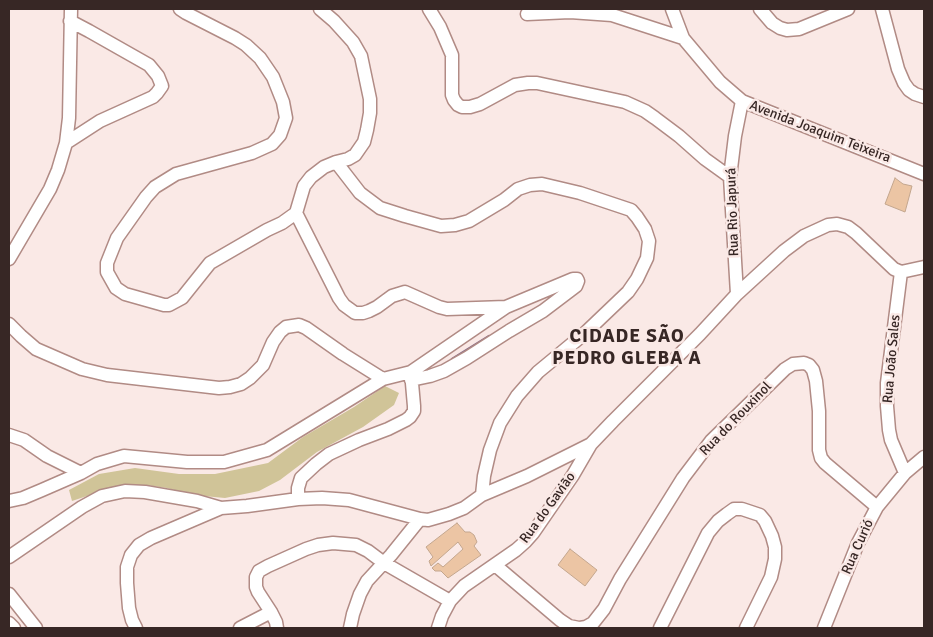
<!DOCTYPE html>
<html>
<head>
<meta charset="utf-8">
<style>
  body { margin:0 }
  #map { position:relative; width:933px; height:637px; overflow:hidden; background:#fae9e6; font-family:Signika,sans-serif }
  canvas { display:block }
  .frame { position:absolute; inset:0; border:10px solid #372725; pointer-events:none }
</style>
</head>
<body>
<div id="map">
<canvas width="933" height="637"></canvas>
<div class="frame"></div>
</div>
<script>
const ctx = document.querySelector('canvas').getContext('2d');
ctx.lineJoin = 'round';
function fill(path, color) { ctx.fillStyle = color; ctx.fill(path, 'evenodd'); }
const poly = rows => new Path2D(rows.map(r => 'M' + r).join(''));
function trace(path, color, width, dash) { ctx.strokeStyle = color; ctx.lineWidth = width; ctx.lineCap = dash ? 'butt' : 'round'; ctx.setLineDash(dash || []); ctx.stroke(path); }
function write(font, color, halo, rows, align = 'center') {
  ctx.font = font + ' Signika,sans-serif'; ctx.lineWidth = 5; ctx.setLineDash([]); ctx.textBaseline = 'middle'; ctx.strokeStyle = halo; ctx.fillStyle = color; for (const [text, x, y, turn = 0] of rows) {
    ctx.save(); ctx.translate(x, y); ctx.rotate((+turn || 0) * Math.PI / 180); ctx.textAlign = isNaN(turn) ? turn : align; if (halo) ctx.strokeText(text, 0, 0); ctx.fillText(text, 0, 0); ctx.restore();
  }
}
fill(poly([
  [385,386,399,393,394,405,363,427,317,452,280,480,259,491,225,498,193,495,167,488,146,485,102,491,72,501,69,490,99,474,135,468,179,474,215,474,268,463,303,437,354,407]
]), '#d0c498');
trace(poly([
  [452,359,489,336]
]), '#8b7088', 2.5);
const building = poly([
  [895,178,903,184,912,186,905,212,885,204,895,178],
  [457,523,465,532,470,532,474,535,477,542,474,546,481,555,448,578,441,571,435,571,432,568,438,563,443,567,463,549,458,542,431,566,429,561,433,557,426,547,457,523],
  [570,549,597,570,585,586,558,565,570,549]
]);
fill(building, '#ecc5a4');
trace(building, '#c3a68e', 1);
const minor = poly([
  [180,9,186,13,235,38,246,45,260,58,273,77,283,102,286,118,280,135,272,144,252,153,176,174,155,187,146,197,117,238,107,263,107,272,116,288,125,294,164,305,169,305,182,298,210,263,267,230,282,223,296,213,304,186,311,177,324,167,336,162,348,159,355,155,364,142,367,130,370,113,370,99,361,56,353,42,334,21,320,9],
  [429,9,440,27,452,55,452,95,454,100,458,105,462,107,470,107,480,104,515,85,528,83,537,83,625,102,645,111,655,118,679,136,705,159,730,177],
  [672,9,683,38,720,82,742,101,924,174],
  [760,9,772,23,780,28,787,30,799,29,848,9],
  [882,9,898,69,904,83,909,90,915,94,924,97],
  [527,14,570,12,612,15,683,38],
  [66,143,100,121,153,97,157,93,162,86,158,76,149,65,89,31,70,21],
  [336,162,360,193,380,208,405,216,441,226,455,225,469,221,504,200,518,189,530,185,542,184,580,193,631,210,637,217,645,229,649,241,647,258,637,279,628,292,584,334,538,372,517,396,500,423,490,450,484,476,482,495],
  [296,213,339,298,344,305,355,313,363,313,369,311,377,307,392,296,405,292,439,307,447,309,506,307],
  [9,259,50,189,58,170,66,143,69,118,71,9],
  [901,272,887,383,887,406,889,430,891,440,905,473],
  [737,294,730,177,735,136,742,101],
  [9,324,21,336,36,349,82,369,107,375,219,388,230,387,241,384,250,378,263,365,273,342,280,332,286,327,299,325,306,328,343,354,383,379],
  [9,435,24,440,47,456,81,473],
  [298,499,298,488,301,478,316,464,329,454,359,440,388,429,406,420,410,417,414,411,414,406,411,372],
  [9,501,23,498,42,490,81,473,97,464,124,456,187,462,224,462,267,450,383,379,411,372,506,307,573,279,577,279,578,281,576,286,543,311,509,331,467,358,444,371,430,376,411,380],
  [9,557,82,507,102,496,125,491,145,492,197,501,221,508,247,506,298,499,322,498,349,500,420,519,428,520,449,514,464,508,482,495,527,476,591,444,613,421,700,334,737,294,784,251,804,236,828,225,837,224,848,227,856,233,894,269,901,272,924,267],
  [495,565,560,620,569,626,579,628],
  [9,594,36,628],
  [9,623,14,628],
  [136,628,132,620,129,608,127,583,127,567,131,555,139,545,151,538,221,508],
  [240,628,271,612],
  [277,628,276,622,271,612,258,592,256,587,256,577,259,571,268,566,306,549,318,545,333,543,356,545,368,551,384,563,450,601],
  [350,628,353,614,360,594,367,581,391,555,420,519],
  [438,628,442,616,450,601,464,586,516,550,525,542,533,533,573,475,591,444],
  [580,628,586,627,593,623,604,609,620,579,683,478,711,441,785,369,793,364,804,363,809,365,813,370,816,381,819,411,819,450,821,458,825,463,877,507],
  [660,628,708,533,718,521,727,514,734,509,742,509,760,515,765,521,772,536,775,547,775,559,771,577,746,628],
  [824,628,858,543,877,507,905,473,924,457]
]);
trace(minor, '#b18b85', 15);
trace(minor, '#fff', 12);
write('14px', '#372725', '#fae9e6', [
  ["Avenida Joaquim Teixeira",820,132,21],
  ["Rua Rio Japurá",733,212,-92],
  ["Rua João Sales",892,359,-85],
  ["Rua do Rouxinol",736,419,-46],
  ["Rua do Gavião",548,508,-54],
  ["Rua Curió",858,547,-66]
]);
ctx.letterSpacing = '1px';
write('bold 19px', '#372725', '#fae9e6', [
  ["CIDADE SÃO",627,337],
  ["PEDRO GLEBA A",627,359]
]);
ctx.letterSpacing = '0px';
</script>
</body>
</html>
